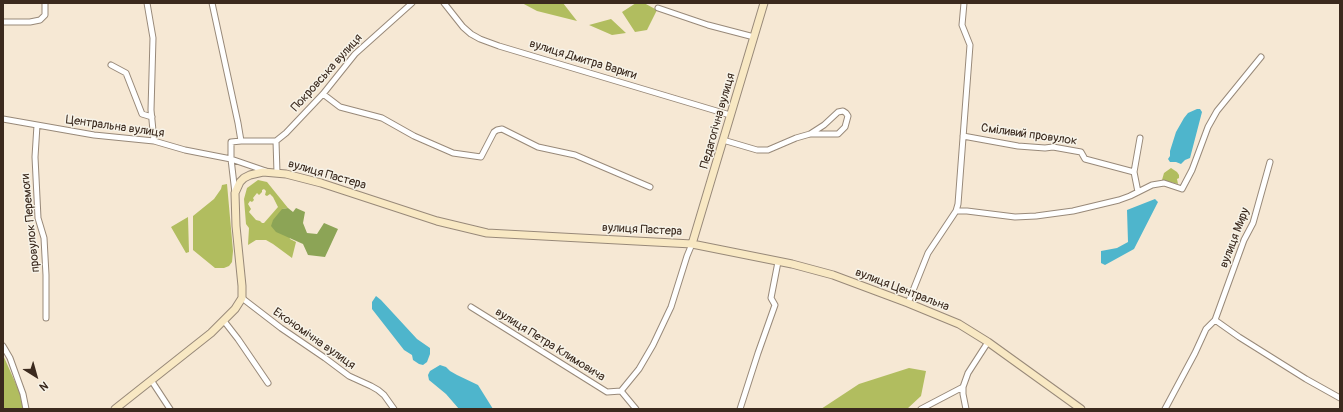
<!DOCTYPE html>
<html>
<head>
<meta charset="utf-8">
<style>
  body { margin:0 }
  #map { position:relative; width:1343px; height:412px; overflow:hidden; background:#f6e8d4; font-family:Pangolin,sans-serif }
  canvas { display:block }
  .frame { position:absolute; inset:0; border:4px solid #3b2a1e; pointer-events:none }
  .north { position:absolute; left:16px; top:356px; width:40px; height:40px; -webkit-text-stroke:3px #f7f3e8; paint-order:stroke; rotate:143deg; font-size:11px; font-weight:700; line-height:16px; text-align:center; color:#3b2a1e }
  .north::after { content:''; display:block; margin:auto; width:14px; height:18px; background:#3b2a1e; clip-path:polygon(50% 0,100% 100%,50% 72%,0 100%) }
</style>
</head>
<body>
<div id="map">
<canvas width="1343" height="412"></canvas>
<div class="frame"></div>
<div class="north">N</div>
</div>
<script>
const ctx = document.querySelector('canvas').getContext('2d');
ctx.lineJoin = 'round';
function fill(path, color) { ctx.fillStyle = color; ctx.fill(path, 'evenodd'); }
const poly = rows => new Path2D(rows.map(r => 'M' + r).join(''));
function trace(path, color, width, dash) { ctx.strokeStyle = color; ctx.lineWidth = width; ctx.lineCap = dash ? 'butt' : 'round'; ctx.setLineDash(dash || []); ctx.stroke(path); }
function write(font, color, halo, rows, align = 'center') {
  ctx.font = font + ' Pangolin,sans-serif'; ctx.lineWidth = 3; ctx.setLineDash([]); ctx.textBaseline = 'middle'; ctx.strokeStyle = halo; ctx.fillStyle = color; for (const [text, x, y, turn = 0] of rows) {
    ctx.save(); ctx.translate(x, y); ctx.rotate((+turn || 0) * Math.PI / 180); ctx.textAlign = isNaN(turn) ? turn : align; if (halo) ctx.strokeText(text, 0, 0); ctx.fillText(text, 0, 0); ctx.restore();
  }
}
fill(poly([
  [522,3,563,3,577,21,537,11],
  [636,3,644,3,657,10,647,30,635,32,622,12],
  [611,19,626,33,612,35,589,25],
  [1171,168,1177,172,1179,175,1179,178,1177,179,1178,184,1162,180,1164,173],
  [258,180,267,182,288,208,282,209,290,239,296,242,292,258,273,244,266,240,256,240,248,245,249,228,246,224,244,199,247,188],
  [264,189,266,191,265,195,267,196,270,194,273,197,278,207,264,223,262,223,260,221,256,220,249,212,251,209,248,204,250,201,252,202,254,200,253,198,257,193,259,195,262,192,262,190],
  [227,184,233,251,232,262,229,266,224,268,215,268,193,250,193,216,214,199,221,189,222,185],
  [188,217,189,252,186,253,171,227],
  [3,355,20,393,24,409,3,409],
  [909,368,926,371,921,396,907,409,821,409,859,384]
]), '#b1bd5f');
fill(poly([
  [288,208,293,212,296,208,305,212,303,223,307,233,317,234,324,223,338,229,325,257,308,255,303,244,276,232,271,226,273,220,282,209]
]), '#8ca456');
fill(poly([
  [1197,109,1200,109,1202,112,1190,158,1185,160,1181,164,1176,162,1170,162,1168,159,1170,156,1170,151,1176,132,1184,118,1188,113],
  [1155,199,1158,202,1134,249,1105,265,1101,263,1101,251,1117,248,1128,242,1127,210],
  [376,296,381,300,417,339,430,348,430,354,427,362,423,365,419,364,413,360,412,355,404,350,372,309,372,302],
  [440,365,446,367,450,371,457,375,478,385,493,409,459,409,446,394,429,380,428,375,430,371]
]), '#4eb5cc');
const street = poly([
  [147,3,153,38,151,110,154,141],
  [212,3,238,123,241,141,231,142,231,159,235,193],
  [444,3,463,27,471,34,480,39,499,46,730,115],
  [658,8,708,25,754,37],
  [3,22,30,22,40,20,45,15,45,3],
  [111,65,126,73,142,114,152,117],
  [323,94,340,107,382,118,414,136,453,153,481,157,494,132,497,130,502,129,538,147,575,155,650,187],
  [3,119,94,135,154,141,185,150,231,159,266,171],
  [37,125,35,157,38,218,44,238,46,275,46,318],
  [963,136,1018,146,1045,148,1053,147,1081,152,1085,159,1134,172],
  [723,140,757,150,768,150,796,138,810,134,838,134,845,127,848,116,846,113,843,111,838,112,824,125,810,134],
  [241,141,276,141,277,173],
  [276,141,286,133,323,94,355,54,412,3],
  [1138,192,1134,172,1140,138],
  [956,211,958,204,970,45,962,25,964,3],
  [242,298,281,328,325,358,349,376,371,386,378,390,384,395,394,409],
  [908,303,928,253,956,211,967,211,1015,217,1036,216,1073,211,1119,200,1130,196,1152,185,1164,183,1182,189,1192,170,1208,127,1217,111,1261,57],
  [471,307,607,392,621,391,636,409],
  [1215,320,1239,337,1306,379,1340,398],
  [224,321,238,339,268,383],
  [3,346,10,358,23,394,26,409],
  [151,380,170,409],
  [621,391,639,369,653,345,671,307,687,256,692,244],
  [740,409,758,353,775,305,771,298,778,262],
  [921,409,963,387],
  [966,409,963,394,963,387,968,373,988,342],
  [1165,409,1195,353,1206,329,1215,320,1244,240,1253,223,1270,162]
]);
const secondary = poly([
  [692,244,764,3],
  [115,409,211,333,235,309,242,298,242,286,236,226,235,193,240,182,244,178,250,175,263,172,286,174,321,183,437,221,487,233,692,244,792,264,833,275,908,303,959,324,988,342,1081,409]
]);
trace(street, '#988979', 7);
trace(secondary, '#988979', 9);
trace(street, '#fff', 5);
trace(secondary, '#f8e8c3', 7);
write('12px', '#3b2a1e', '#f7f3e8', [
  ["вулиця Дмитра Вариги",583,60,17],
  ["Покровська вулиця",327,73,-48],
  ["Педагогічна вулиця",718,121,-74],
  ["Центральна вулиця",115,127,8],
  ["Сміливий провулок",1029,135,8],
  ["вулиця Пастера",327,175,16],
  ["провулок Перемоги",31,223,-96],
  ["вулиця Пастера",642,230,3],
  ["вулиця Миру",1235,238,-69],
  ["вулиця Центральна",902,290,21],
  ["Економічна вулиця",314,339,35],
  ["вулиця Петра Климовича",550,345,32]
]);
</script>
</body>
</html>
